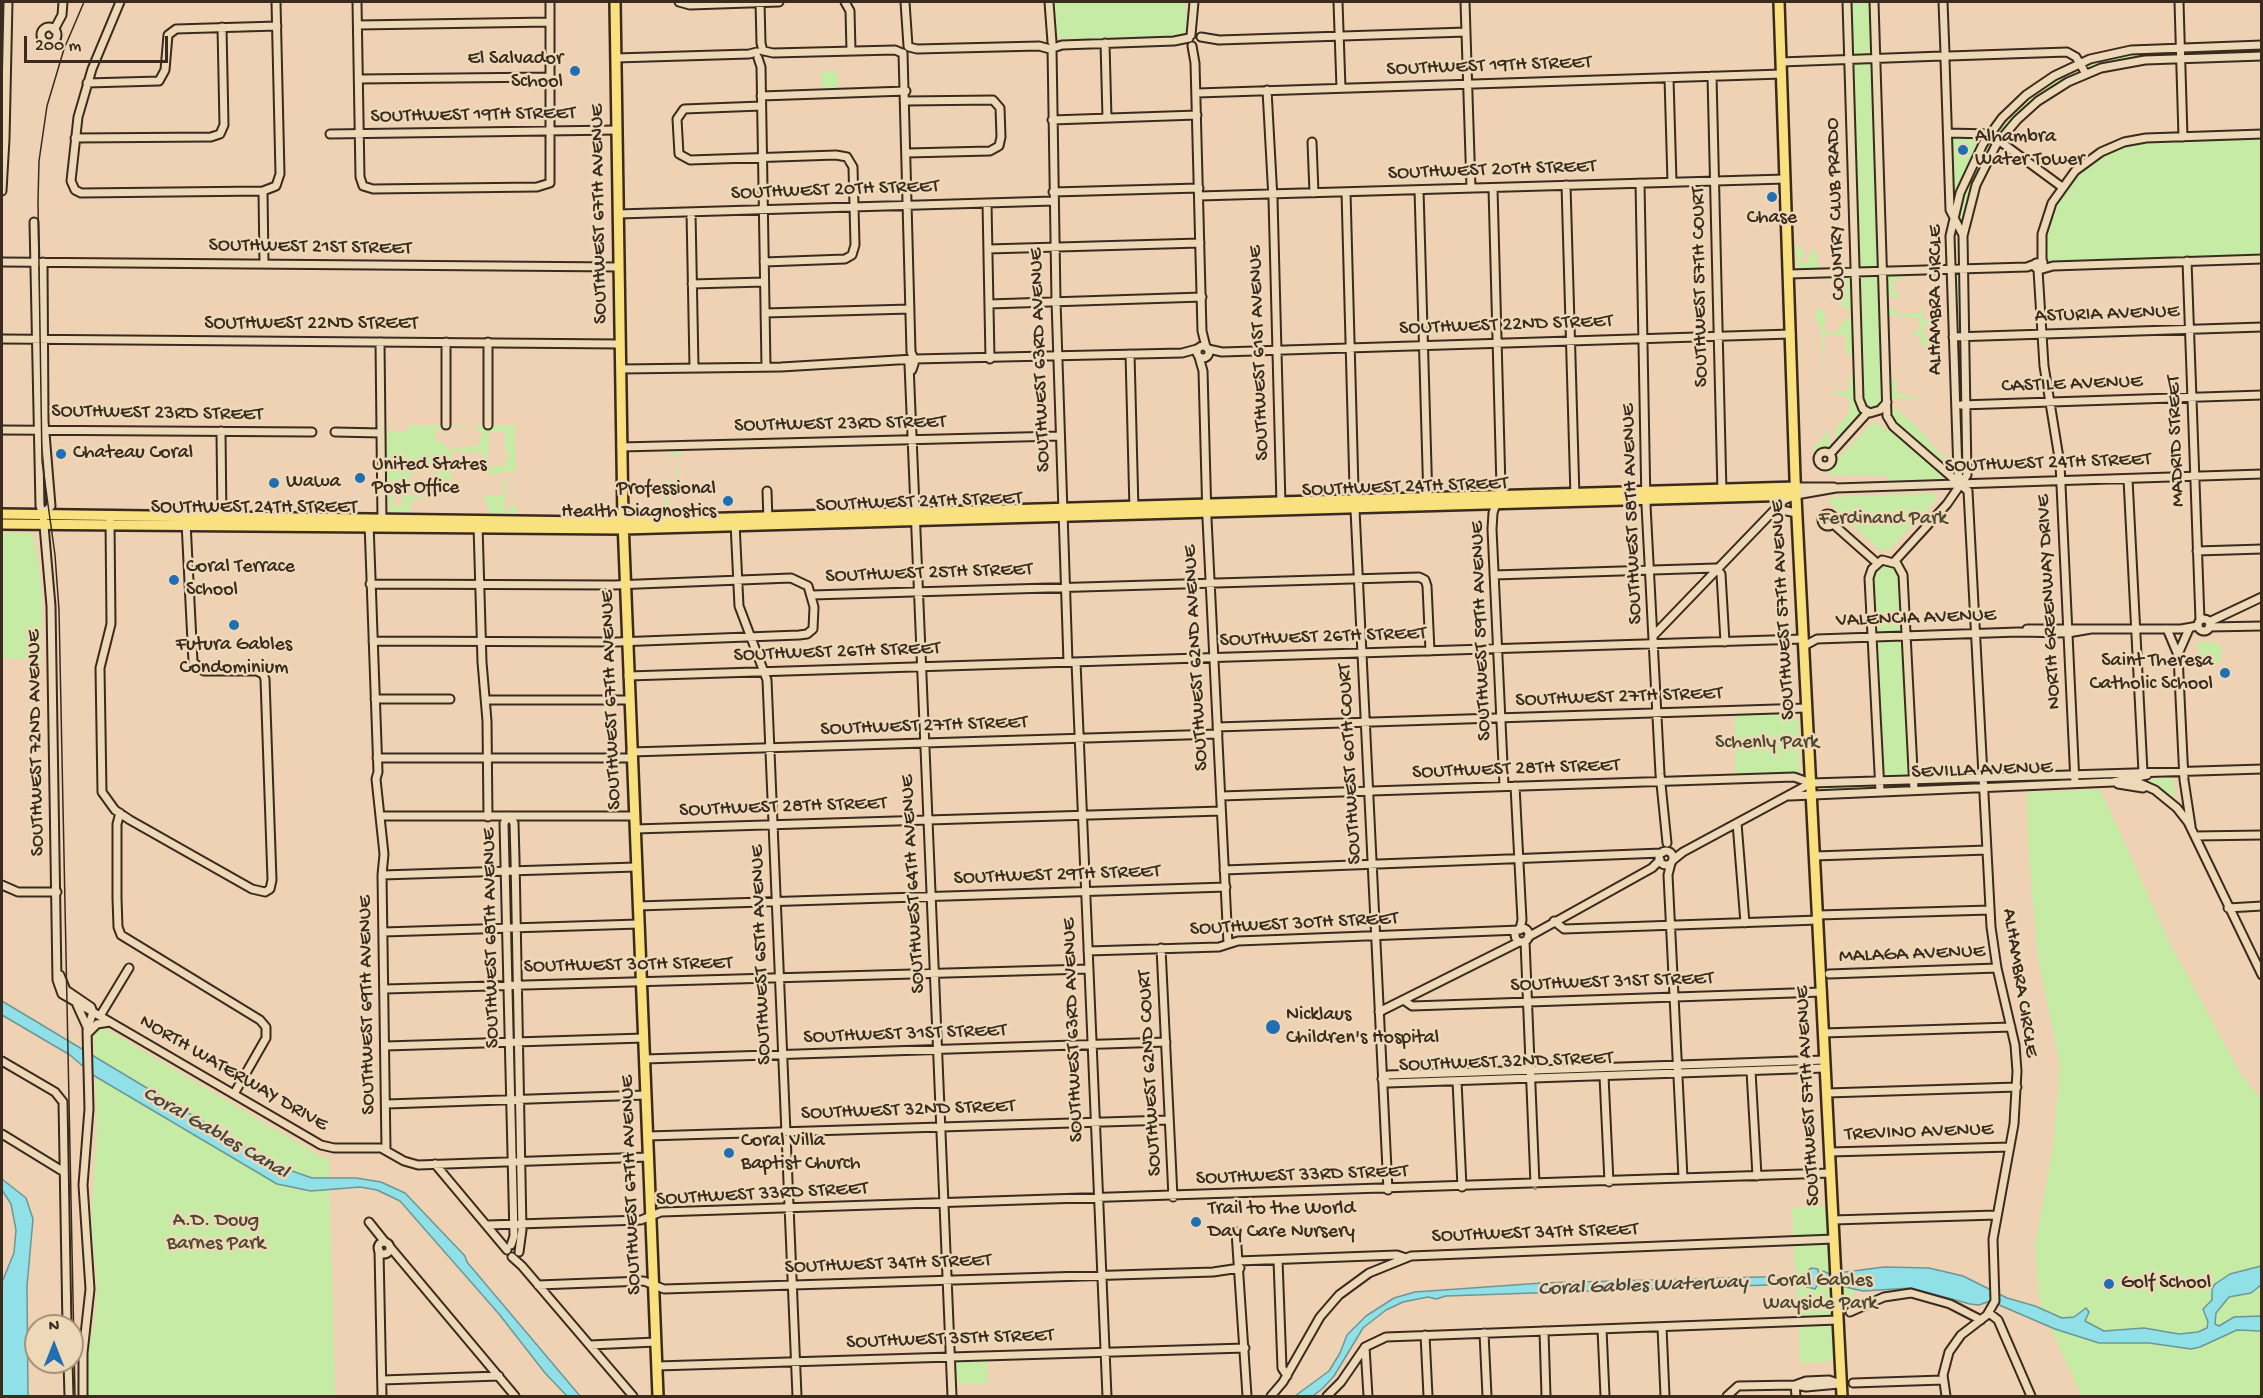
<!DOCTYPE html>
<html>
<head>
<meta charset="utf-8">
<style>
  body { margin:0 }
  #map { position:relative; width:2263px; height:1398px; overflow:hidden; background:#efd1b3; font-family:"Gochi Hand",sans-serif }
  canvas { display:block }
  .frame { position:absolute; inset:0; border:3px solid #3b2a1e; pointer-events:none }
  .north { position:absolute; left:24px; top:1314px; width:60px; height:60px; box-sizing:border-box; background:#edd9b7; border:2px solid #a6937a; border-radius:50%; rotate:0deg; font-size:16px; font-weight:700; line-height:24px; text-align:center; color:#3b2a1e }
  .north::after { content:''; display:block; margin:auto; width:21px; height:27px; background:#1f6fb2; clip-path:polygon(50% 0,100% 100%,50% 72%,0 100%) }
  .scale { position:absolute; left:24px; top:36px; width:144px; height:27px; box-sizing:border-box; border:3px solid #3b2a1e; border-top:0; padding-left:8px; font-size:18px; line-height:21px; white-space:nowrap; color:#3b2a1e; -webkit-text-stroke:4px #edd9b7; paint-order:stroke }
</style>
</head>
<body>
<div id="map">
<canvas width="2263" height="1398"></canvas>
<div class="frame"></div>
<div class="north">N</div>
<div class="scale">200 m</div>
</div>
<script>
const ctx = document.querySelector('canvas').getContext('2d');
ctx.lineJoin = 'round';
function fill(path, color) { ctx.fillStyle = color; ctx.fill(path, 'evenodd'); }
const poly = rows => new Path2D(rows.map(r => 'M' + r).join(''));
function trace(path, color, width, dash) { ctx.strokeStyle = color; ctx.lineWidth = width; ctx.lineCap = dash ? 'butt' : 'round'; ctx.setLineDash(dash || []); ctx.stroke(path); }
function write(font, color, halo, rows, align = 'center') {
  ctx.font = font + ' "Gochi Hand",sans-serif'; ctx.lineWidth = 5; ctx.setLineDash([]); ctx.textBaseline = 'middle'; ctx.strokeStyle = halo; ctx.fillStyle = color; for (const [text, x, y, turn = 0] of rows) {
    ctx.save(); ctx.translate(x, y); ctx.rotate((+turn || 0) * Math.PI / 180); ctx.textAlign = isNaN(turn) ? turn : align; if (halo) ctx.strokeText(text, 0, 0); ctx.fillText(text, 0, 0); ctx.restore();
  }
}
fill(poly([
  [1055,2,1186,2,1187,30,1183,35,1060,39,1056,34],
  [1848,2,1872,2,1873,52,1869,57,1855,57,1850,51],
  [2261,47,2261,54,2184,54,2186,49],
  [2175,51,2176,56,2085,69,2086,63,2121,52],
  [1869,62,1873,64,1880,267,1861,270,1857,264,1852,64],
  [2079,67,2082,73,2068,80,2002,134,1996,133,1996,129,2018,105,2055,77],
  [821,72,838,72,838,88,821,88],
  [1981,135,1985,138,1970,163,1956,196,1953,196,1951,138],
  [2261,136,2261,257,2051,264,2044,261,2043,236,2052,208,2063,188,2086,164,2111,149,2138,141],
  [1989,140,1994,142,1969,198,1962,226,1956,216,1961,195,1977,158],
  [1799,246,1805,253,1800,261,1807,264,1811,250,1814,250,1817,254,1819,268,1796,268,1797,257,1794,248],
  [1957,272,1961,277,1961,334,1954,329,1954,274],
  [1877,274,1881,277,1884,399,1882,405,1875,410,1866,408,1862,403,1858,279,1861,275],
  [1889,274,1906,273,1909,276,1894,280,1894,289,1900,296,1898,298,1886,296,1886,276],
  [1834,275,1845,275,1851,279,1852,312,1838,303,1844,297,1845,289,1843,282,1829,281,1829,278],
  [1922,306,1923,318,1930,321,1924,327,1924,334,1933,344,1923,346,1920,337,1914,336,1914,332,1919,329,1920,318,1887,315,1888,307,1894,308,1897,314,1918,314],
  [1819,308,1825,312,1825,333,1837,332,1845,319,1850,317,1854,321,1854,354,1846,355,1846,340,1842,334,1824,336,1824,370,1821,328,1814,317],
  [1955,342,1963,342,1965,401,1957,401],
  [1850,376,1856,376,1856,397,1861,416,1836,440,1835,430,1849,413,1850,399,1831,392,1848,391],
  [1891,379,1896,381,1896,390,1902,395,1923,398,1891,399,1888,381],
  [1892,408,1897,409,1920,429,1936,450,1950,458,1954,466,1946,466,1941,456,1931,453,1915,442,1905,429,1894,423,1890,417],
  [1875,422,1894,435,1898,435,1928,459,1933,470,1944,473,1941,479,1891,482,1887,481,1889,476,1828,475,1829,468,1870,425],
  [408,425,443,425,444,440,442,429,436,429,435,441,442,442,451,451,451,470,387,470,387,431,408,432],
  [448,425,515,425,516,515,509,514,509,507,515,506,515,472,501,472,496,475,493,466,505,466,506,458,510,458,510,454,505,454,505,432,489,432,488,465,492,466,495,475,486,474,486,468,481,468,480,465,478,468,454,468,453,473,453,460,482,460,482,451,452,451,452,448,479,446,482,433,474,426,453,427],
  [1827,429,1831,446,1814,456,1814,446,1823,439],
  [668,451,680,452,680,484,668,484,669,516,663,516,661,507,665,507,665,493,661,492,665,491,665,481,674,481,675,478,679,477,679,474,674,473,679,470,679,457,675,456,674,453,672,456],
  [387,471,418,471,410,475,408,491,403,489,388,491],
  [436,471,451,471,450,492,439,490],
  [503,479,506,479,505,514,489,513,484,496,503,496],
  [388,493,393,493,394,506,402,506,402,494,424,497,414,499,409,512,390,512],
  [1932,493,1937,498,1935,501,1890,549,1885,551,1878,549,1828,502,1832,497],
  [2,532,32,533,38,558,42,595,42,661,2,658],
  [1884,563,1895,566,1901,575,1903,627,1898,634,1878,634,1875,631,1871,580,1876,568],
  [1901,639,1903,641,1910,776,1884,778,1875,643,1877,640],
  [2198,642,2219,643,2222,650,2220,662,2214,666,2201,664,2199,649,2196,648],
  [1793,712,1798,720,1800,767,1797,775,1735,777,1734,713],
  [2173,778,2175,798,2147,781,2147,779],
  [1874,784,1876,787,1872,790,1822,791,1820,789,1826,786],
  [2100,789,2169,941,2241,1075,2261,1099,2261,1396,2082,1396,2042,1310,2038,1290,2035,1244,2053,1146,2060,1065,2038,959,2028,844,2027,793],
  [99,1029,106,1029,322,1157,329,1158,335,1396,87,1396,87,1356,95,1319,97,1290,91,1218,97,1132,94,1035],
  [1827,1206,1831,1272,1853,1271,1855,1313,1834,1313,1837,1361,1800,1363,1792,1208],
  [988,1359,988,1384,955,1384,955,1361]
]), '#c5eba5');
const water = poly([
  [2,1001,275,1165,312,1178,356,1178,381,1182,405,1193,465,1256,467,1262,580,1396,567,1396,545,1373,499,1314,400,1201,377,1190,360,1187,311,1191,277,1184,93,1075,70,1055,2,1015,2,1001],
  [2,1179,26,1198,33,1219,27,1286,28,1396,2,1396,2,1282,14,1253,16,1230,11,1204,2,1190,2,1179],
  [2261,1266,2261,1285,2251,1293,2229,1297,2216,1313,2215,1324,2219,1326,2234,1317,2261,1316,2261,1331,2237,1330,2200,1347,2191,1349,2149,1343,2099,1343,2055,1329,1990,1301,1979,1305,1970,1304,1911,1288,1863,1291,1823,1282,1819,1283,1815,1289,1797,1284,1446,1296,1436,1299,1428,1297,1403,1302,1386,1310,1363,1328,1334,1376,1323,1388,1313,1396,1295,1396,1329,1371,1340,1353,1347,1335,1366,1316,1394,1298,1415,1292,1542,1283,1797,1276,1803,1276,1811,1268,1818,1269,1819,1278,1823,1277,1823,1271,1830,1274,1884,1267,1929,1268,1963,1276,2007,1298,2035,1306,2062,1318,2074,1317,2086,1308,2089,1312,2085,1321,2104,1331,2144,1328,2179,1334,2198,1332,2207,1328,2208,1322,2203,1309,2212,1300,2212,1289,2215,1284,2230,1274,2261,1266]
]);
fill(water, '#8fe0e7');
trace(water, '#6d9797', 1.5);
const minor = poly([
  [120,2,92,69,78,117,71,181,75,190,81,193,263,191,276,186,280,174,276,2],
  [357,2,360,177,363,186,373,189,537,187,550,183,550,2],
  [679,2,690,5,779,2],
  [760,2,761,43,763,51],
  [845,2,850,11,851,51],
  [905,2,908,46],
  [1049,2,1052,42],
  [1338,2,1341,88],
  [1465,2,1471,188],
  [1847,2,1859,399,1863,409,1870,413,1880,410,1887,402],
  [1874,2,1887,416,1893,426,1968,491,1991,927,1997,968,2015,1045,2017,1071,2014,1124,1993,1239,1995,1301,1987,1315,1961,1335,1949,1352,1943,1375,1946,1396],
  [1943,2,1945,53],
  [2179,2,2183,137],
  [358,25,550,22],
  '41 35a8 8 0 1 1 16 0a8 8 0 1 1-16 0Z',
  [54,30,62,15,63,2],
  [1191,35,1194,2],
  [1201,37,1219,40,1466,32],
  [1105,43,1107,118],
  [1192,46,1195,63,1202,331,1206,347],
  [909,47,917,49,1039,46,1050,49,1062,45,1174,41,1189,38],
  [1052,48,1056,301,1068,662],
  [764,51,773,53,895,50,902,53],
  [903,53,911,352,915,361,912,370],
  [1949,56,2067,52,2076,57,2086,74],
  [616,58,749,54,757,52],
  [758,58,761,67,766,367],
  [1945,60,1950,210,1963,235],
  [1781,62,1942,56],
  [1712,76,1722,492],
  [1669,78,1672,182],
  [359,79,550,77],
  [87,83,159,81,165,70,168,35,176,29,277,26],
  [1267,90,1273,199,1281,505],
  [1197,93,1782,74],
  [761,96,906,91],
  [906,101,993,100,1000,108,1001,137,999,146,990,151,907,153],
  [761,106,684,109,677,119,679,154,690,160,836,155,847,157,853,167,855,245,852,255,845,259,764,262],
  [1052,120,1197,115],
  [1948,133,1990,134,2062,187],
  [330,134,617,130],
  [75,138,211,137,220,134,224,125,222,27],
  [1312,142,1314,193],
  [1640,183,1646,505,1660,774,1667,843],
  [1566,185,1575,497],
  [1493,188,1501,488,1493,513,1492,529,1504,786],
  [1419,190,1428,502],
  [2,191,5,139,8,2],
  [263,191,264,264],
  [1053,192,1199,188],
  [1346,192,1354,489,1388,1190],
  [1199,196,1785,179],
  [987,203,990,359],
  [691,212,694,367],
  [618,214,1053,201],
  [34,222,40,506,43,514,51,606,57,980,62,994,321,1145,334,1148,381,1148,404,1161,418,1165,649,1157],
  [988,249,1200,243],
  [2042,261,2042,234,2052,203,2075,171,2101,152,2124,142,2146,138,2262,134],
  [2187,261,2200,620],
  [2,262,619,267],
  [43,262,44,421,51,506,43,514],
  [2043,268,2043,262,2036,263,2035,267,2039,270,2053,266,2262,259],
  [2038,270,2044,366,2060,464,2075,783],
  [1789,274,2027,267,2035,264],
  [692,284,764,282],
  [989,304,1202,297],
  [765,313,910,309],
  [1953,337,2262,327],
  [2,339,620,344],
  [380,342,382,522],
  [446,342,446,425],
  [488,342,488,425],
  '1197 352a6 6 0 1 1 12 0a6 6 0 1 1-12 0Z',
  [1208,349,1222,352,1791,334],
  [1130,354,1134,510],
  [1199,357,1203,371,1207,519,1228,944],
  [914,359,1182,353,1197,349],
  [909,364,952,1396],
  [621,369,781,367,914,359],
  [1961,405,2262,395],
  [2,430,312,432],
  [221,431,222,521],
  [335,432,381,433],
  [621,447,1060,436],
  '1818 459a7 7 0 1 1 14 0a7 7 0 1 1-14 0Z',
  [1830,454,1868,412],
  [2128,479,2143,772],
  [1961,485,1958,473,1950,236,1960,193,1983,144,2002,118,2026,95,2054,76,2090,59,2131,50,2262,45],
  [1796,487,1834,487],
  [767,491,768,521],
  [1776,509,1797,513],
  '1822 520a6 6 0 1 1 12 0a6 6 0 1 1-12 0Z',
  [110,521,111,624,100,668,102,792,115,810,130,820,252,889,265,892,270,889,272,880,265,679,263,674,257,671,204,671,193,662,186,522],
  [369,523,378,772,376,779,384,854,382,875,386,1149],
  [735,523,739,606,767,680,797,1396],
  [1833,524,1877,563],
  [478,525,482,662,487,721,488,817],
  [2197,551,2262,549],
  [1894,562,1947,504,1967,475,1963,236,1976,185,1996,145,2017,120,2038,101,2068,82,2101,68,2145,60,2262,56],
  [1494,575,1716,568,1721,574,1725,642],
  [370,584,614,585,791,578,808,586,814,607,813,629,807,634,799,635,617,642,373,641],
  [812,595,1419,577,1425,580,1427,586,1430,651],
  '2198 625a6 6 0 1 1 12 0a6 6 0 1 1-12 0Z',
  [2209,622,2262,597],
  [2209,627,2262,626],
  [2027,629,2181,629,2198,626],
  [2167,629,2178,655,2184,780,2191,826],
  [1653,636,1784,500,1796,495,1836,488,2262,474],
  [1804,646,1817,639,2018,632,2068,633,2091,629],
  [2178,654,2189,629],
  [1076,662,1107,1396],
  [628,676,1803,639],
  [375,699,450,699],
  [486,700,629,700],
  [1217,727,1807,708],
  [631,752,1218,734],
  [377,758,632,758],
  [2130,779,2155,790,2177,808,2188,822,2262,975],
  [2118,784,2143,788],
  [1515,786,1522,920,1520,929],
  [1880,791,1869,578,1872,569,1882,560,1897,564,1903,575,1914,790],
  [1221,796,1794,777,1811,783],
  [1790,796,2113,782,2147,775],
  [120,813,117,824,117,898,118,927,121,935,260,1020,266,1027,266,1038,234,1094],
  [381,816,634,816],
  [1737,823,1745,923],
  [635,829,1221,811],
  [2195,836,2262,835],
  '1659 858a7 7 0 1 1 14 0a7 7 0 1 1-14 0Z',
  [1815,856,1987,850],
  [1673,860,1683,852,1811,783,2262,769],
  [1671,863,1668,875,1683,1178],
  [1224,870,1662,853],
  [382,875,636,867],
  [2,885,18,892,57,892],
  [638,906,1226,887],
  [2228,908,2262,906],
  [1818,915,1990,910],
  [1554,921,1564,929,1818,920],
  '1515 935a7 7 0 1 1 14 0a7 7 0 1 1-14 0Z',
  [383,932,639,924],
  [1528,937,1652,868,1660,860],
  [1525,941,1535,1184],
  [1161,948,1173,1197],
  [1088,951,1219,947,1238,941,1520,930],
  [1829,974,1997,968],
  [60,975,66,990,91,1007,93,1012],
  [385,989,1088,969],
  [1405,1001,1412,1006,1822,992],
  [77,1005,87,1027],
  [1379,1012,1519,942],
  [100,1016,129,968],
  [89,1032,97,1024,110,1022],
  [1824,1033,2011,1027],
  [386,1046,644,1038],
  [645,1059,1166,1042],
  [2,1061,55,1092,63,1102,67,1326],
  [1751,1071,1757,1176],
  [1604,1076,1609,1182],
  [1382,1079,1388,1083,1825,1068],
  [1382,1079,1388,1075,1825,1060],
  [1457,1081,1462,1187],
  [1827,1093,2017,1087],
  [387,1104,646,1095],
  [2,1134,64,1172],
  [648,1136,1169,1120],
  [1830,1152,2010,1147],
  [435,1164,507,1250],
  [1833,1220,1996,1215],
  [369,1222,385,1242],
  [488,1225,641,1220,661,1212,1831,1173],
  [1236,1232,1247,1396],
  '378 1248a6 6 0 1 1 12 0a6 6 0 1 1-12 0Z',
  [511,1245,514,1236,504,823,509,816,514,823,515,859,522,1230,519,1252],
  [390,1247,515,1396],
  [379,1250,382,1396],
  [512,1257,522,1266,633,1396],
  [1278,1260,1282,1368,1287,1376],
  [1238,1261,1397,1255,1406,1258],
  [538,1285,644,1281,664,1289,1213,1272,1240,1268],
  [1850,1312,1884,1297,1911,1293,1950,1304,1981,1320],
  [1989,1313,1998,1320,2031,1396],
  [1662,1327,1665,1396],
  [1602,1329,1605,1396],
  [1544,1331,1546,1396],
  [1484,1333,1487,1396],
  [1425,1335,1428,1396],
  [590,1345,656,1342],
  [1365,1347,1368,1396],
  [68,1362,69,1396],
  [657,1366,1245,1348],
  [382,1380,499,1376],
  [1853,1383,1943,1380],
  [1795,1385,1806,1381,1829,1380,1841,1384],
  [1796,1385,1806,1387,1839,1384],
  [83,1396,83,1353,90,1289,83,1185,89,1109,87,1030,93,1012],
  [1271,1396,1283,1382,1320,1317,1339,1295,1369,1273,1411,1256,1834,1239],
  [1327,1396,1341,1382,1365,1347,1386,1337,1838,1320],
  [1727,1396,1738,1386,1795,1385,1796,1396]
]);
const major = poly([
  [615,2,623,521,658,1396],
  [1779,2,1795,478,1842,1396],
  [2,514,590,522,1796,487],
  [2,524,623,529,1796,495]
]);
trace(minor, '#3b2a1e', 11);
trace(major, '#3b2a1e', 14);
trace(minor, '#edd9b7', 7);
trace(major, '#fae180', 9);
trace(poly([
  [75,1396,59,610,55,555,42,461,38,201,39,161,47,106,64,49,84,2]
]), '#3b2a1e', 1.5);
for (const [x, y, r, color] of [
  [575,71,6,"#1f6fb2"],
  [1963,150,6,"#1f6fb2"],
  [1772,197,6,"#1f6fb2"],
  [61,454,6,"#1f6fb2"],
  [360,478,6,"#1f6fb2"],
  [274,483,6,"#1f6fb2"],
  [728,501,6,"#1f6fb2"],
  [174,580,6,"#1f6fb2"],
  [234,625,6,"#1f6fb2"],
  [2225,673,6,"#1f6fb2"],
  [1273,1027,8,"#1f6fb2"],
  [729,1153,6,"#1f6fb2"],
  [1196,1222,6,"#1f6fb2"],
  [2109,1284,6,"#1f6fb2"]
]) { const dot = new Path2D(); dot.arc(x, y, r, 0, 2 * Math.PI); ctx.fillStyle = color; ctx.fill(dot); trace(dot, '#edd9b7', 2); }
write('20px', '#3b2a1e', '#edd9b7', [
  ["El Salvador",563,60,"right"],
  ["School",563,83,"right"],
  ["Alhambra",1975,138],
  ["Water Tower",1975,161],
  ["Chase",1772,219,"center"],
  ["Chateau Coral",73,454],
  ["United States",372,466],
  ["Post Office",372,489],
  ["Wawa",286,483],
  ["Professional",716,490,"right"],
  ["Health Diagnostics",716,513,"right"],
  ["Coral Terrace",186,568],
  ["School",186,591],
  ["Futura Gables",234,646,"center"],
  ["Condominium",234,669,"center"],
  ["Saint Theresa",2213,662,"right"],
  ["Catholic School",2213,685,"right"],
  ["Nicklaus",1286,1016],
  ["Children's Hospital",1286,1039],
  ["Coral Villa",741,1142],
  ["Baptist Church",741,1165],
  ["Trail to the World",1208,1210],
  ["Day Care Nursery",1208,1233],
  ["Golf School",2121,1284]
], 'left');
write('20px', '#3b2a1e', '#edd9b7', [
  ["SOUTHWEST 19TH STREET",1489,67,-2],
  ["SOUTHWEST 19TH STREET",473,116,-1],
  ["SOUTHWEST 20TH STREET",1492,171,-2],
  ["SOUTHWEST 20TH STREET",835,191,-2],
  ["COUNTRY CLUB PRADO",1837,209,-92],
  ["SOUTHWEST 67TH AVENUE",600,214,-91],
  ["SOUTHWEST 21ST STREET",310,248,1],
  ["SOUTHWEST 57TH COURT",1701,287,-91],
  ["ALHAMBRA CIRCLE",1937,300,-90],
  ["ASTURIA AVENUE",2107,315,-2],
  ["SOUTHWEST 22ND STREET",311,325],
  ["SOUTHWEST 22ND STREET",1506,326,-2],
  ["SOUTHWEST 61ST AVENUE",1260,353,-92],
  ["SOUTHWEST 63RD AVENUE",1041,360,-92],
  ["CASTILE AVENUE",2072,385,-2],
  ["SOUTHWEST 23RD STREET",157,414,1],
  ["SOUTHWEST 23RD STREET",840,425,-1],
  ["MADRID STREET",2177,441,-92],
  ["SOUTHWEST 24TH STREET",2048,464,-2],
  ["SOUTHWEST 24TH STREET",1405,488,-2],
  ["SOUTHWEST 24TH STREET",919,503,-2],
  ["SOUTHWEST 24TH STREET",254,509],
  ["SOUTHWEST 58TH AVENUE",1633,514,-92],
  ["SOUTHWEST 25TH STREET",929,574,-2],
  ["NORTH GREENWAY DRIVE",2050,602,-93],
  ["SOUTHWEST 57TH AVENUE",1784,610,-93],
  ["VALENCIA AVENUE",1916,619,-2],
  ["SOUTHWEST 59TH AVENUE",1482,631,-92],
  ["SOUTHWEST 26TH STREET",1323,638,-2],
  ["SOUTHWEST 26TH STREET",837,653,-2],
  ["SOUTHWEST 62ND AVENUE",1197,658,-93],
  ["SOUTHWEST 27TH STREET",1619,698,-2],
  ["SOUTHWEST 67TH AVENUE",612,700,-92],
  ["SOUTHWEST 27TH STREET",924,727,-2],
  ["SOUTHWEST 72ND AVENUE",37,743,-91],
  ["SOUTHWEST 60TH COURT",1351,764,-93],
  ["SOUTHWEST 28TH STREET",1516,770,-2],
  ["SEVILLA AVENUE",1982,771,-2],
  ["SOUTHWEST 28TH STREET",783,808,-2],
  ["SOUTHWEST 29TH STREET",1057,876,-2],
  ["SOUTHWEST 64TH AVENUE",914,884,-93],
  ["SOUTHWEST 30TH STREET",1294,925,-3],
  ["SOUTHWEST 68TH AVENUE",492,938,-91],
  ["SOUTHWEST 65TH AVENUE",762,955,-92],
  ["MALAGA AVENUE",1912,955,-2],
  ["SOUTHWEST 30TH STREET",628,966,-1],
  ["SOUTHWEST 31ST STREET",1612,983,-2],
  ["ALHAMBRA CIRCLE",2019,983,81],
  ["SOUTHWEST 69TH AVENUE",368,1005,-91],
  ["SOUTHWEST 63RD AVENUE",1074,1030,-92],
  ["SOUTHWEST 31ST STREET",905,1035,-2],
  ["SOUTHWEST 32ND STREET",1506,1063,-2],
  ["SOUTHWEST 62ND COURT",1151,1073,-93],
  ["NORTH WATERWAY DRIVE",233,1074,30],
  ["SOUTHWEST 57TH AVENUE",1809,1096,-93],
  ["SOUTHWEST 32ND STREET",908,1111,-2],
  ["TREVINO AVENUE",1919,1133,-2],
  ["SOUTHWEST 33RD STREET",1302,1176,-2],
  ["SOUTHWEST 67TH AVENUE",632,1185,-92],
  ["SOUTHWEST 33RD STREET",762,1195,-3],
  ["SOUTHWEST 34TH STREET",1535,1234,-2],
  ["SOUTHWEST 34TH STREET",888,1265,-2],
  ["SOUTHWEST 35TH STREET",950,1340,-2]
]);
write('20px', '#504732', '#edd9b7', [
  ["Ferdinand Park",1883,520],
  ["Schenly Park",1767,744],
  ["A.D. Doug",216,1222],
  ["Barnes Park",216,1245],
  ["Coral Gables",1820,1282],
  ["Wayside Park",1820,1305]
]);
write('italic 21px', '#48453c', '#edd9b7', [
  ["Coral Gables Canal",215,1134,30],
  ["Coral Gables Waterway",1643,1287,-2]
]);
</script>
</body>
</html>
